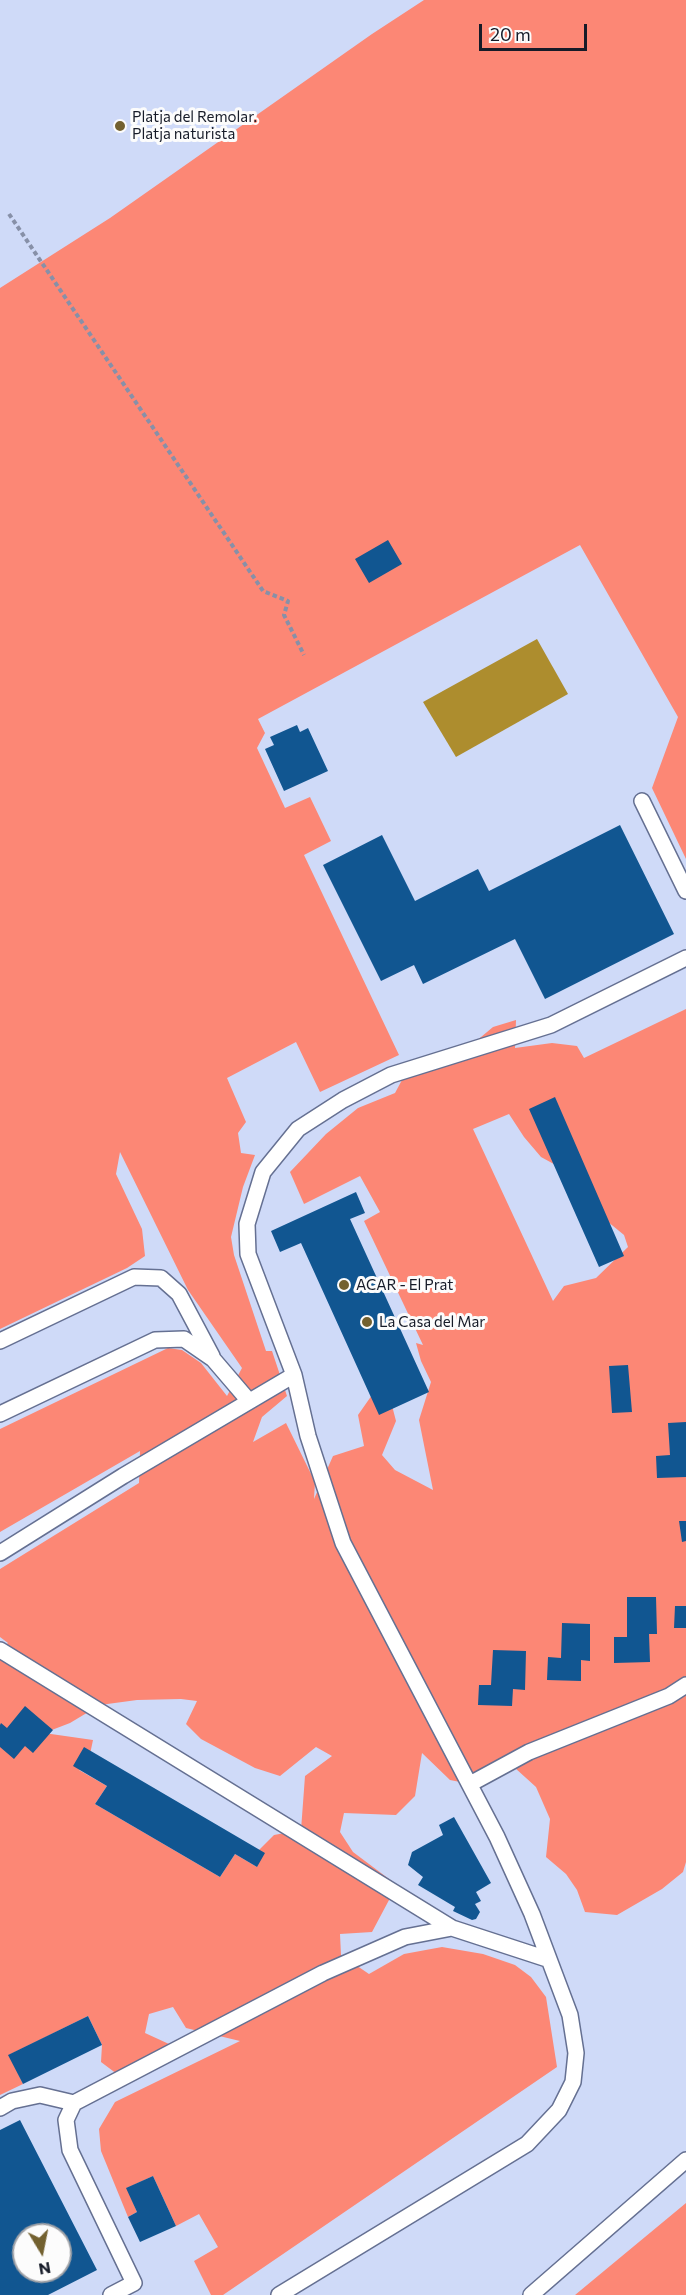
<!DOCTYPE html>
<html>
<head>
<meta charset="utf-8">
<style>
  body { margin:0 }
  #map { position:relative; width:686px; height:2295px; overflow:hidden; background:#cfdaf8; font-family:Commissioner,sans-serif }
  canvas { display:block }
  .north { position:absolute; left:12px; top:2223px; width:60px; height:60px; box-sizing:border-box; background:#fcfcfc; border:2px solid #a0a2a7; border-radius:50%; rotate:170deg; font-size:16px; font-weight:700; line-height:24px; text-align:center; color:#161b28 }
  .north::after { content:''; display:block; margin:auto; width:21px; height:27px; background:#736130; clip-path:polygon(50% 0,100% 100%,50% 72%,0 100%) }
  .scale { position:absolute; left:479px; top:24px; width:108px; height:27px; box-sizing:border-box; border:3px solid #161b28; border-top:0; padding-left:8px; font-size:18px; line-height:21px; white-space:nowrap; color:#161b28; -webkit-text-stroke:4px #fcfcfc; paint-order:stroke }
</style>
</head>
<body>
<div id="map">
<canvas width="686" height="2295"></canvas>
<div class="north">N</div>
<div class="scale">20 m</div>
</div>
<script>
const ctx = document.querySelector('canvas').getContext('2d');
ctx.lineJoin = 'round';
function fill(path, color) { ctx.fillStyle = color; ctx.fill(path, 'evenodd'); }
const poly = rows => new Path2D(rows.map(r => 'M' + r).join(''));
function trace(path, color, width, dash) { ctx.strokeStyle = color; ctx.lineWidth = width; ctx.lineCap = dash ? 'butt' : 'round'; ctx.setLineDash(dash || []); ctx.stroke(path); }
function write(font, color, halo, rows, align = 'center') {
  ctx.font = font + ' Commissioner,sans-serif'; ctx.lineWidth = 6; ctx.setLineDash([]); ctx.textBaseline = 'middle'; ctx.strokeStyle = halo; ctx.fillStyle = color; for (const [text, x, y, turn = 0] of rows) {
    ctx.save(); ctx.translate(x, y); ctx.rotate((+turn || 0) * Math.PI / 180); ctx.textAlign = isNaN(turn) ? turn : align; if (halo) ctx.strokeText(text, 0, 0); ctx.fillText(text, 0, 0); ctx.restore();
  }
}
fill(poly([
  [424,0,686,0,686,859,652,788,678,717,580,545,258,719,265,733,257,748,285,808,310,797,331,841,304,855,399,1055,320,1092,296,1042,227,1078,246,1122,238,1133,241,1153,255,1155,243,1187,231,1237,234,1255,266,1351,272,1351,287,1396,262,1417,253,1442,286,1423,315,1482,314,1499,333,1456,364,1446,358,1415,372,1395,390,1398,396,1421,382,1455,395,1470,433,1490,419,1420,431,1382,421,1361,416,1343,423,1345,364,1221,380,1212,360,1176,304,1204,290,1172,326,1134,358,1108,395,1093,409,1067,463,1052,493,1027,516,1020,515,1048,552,1043,577,1046,584,1058,686,1009,686,1862,683,1872,662,1889,617,1915,585,1912,577,1890,566,1874,546,1857,550,1819,536,1787,515,1768,470,1784,450,1780,422,1753,415,1796,396,1815,344,1813,340,1832,353,1852,397,1885,372,1932,340,1934,341,1955,369,1974,404,1954,442,1947,483,1954,515,1965,531,1977,546,1997,557,2067,223,2295,211,2295,194,2261,218,2247,199,2214,176,2226,153,2176,127,2188,137,2212,128,2217,101,2151,99,2129,115,2102,240,2041,186,2028,173,2007,149,2014,145,2033,169,2044,157,2066,121,2077,101,2062,102,2045,88,2016,9,2055,23,2084,0,2095,0,1649,8,1643,0,1637,0,1569,139,1483,140,1451,0,1532,0,1429,168,1348,182,1350,201,1363,227,1396,242,1368,188,1290,120,1152,116,1174,142,1229,145,1256,127,1268,0,1329,0,288,110,218,372,34],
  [509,1114,524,1137,541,1157,572,1174,585,1203,624,1235,628,1247,596,1278,564,1286,553,1301,473,1129],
  [181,1699,197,1701,186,1724,201,1739,255,1768,280,1776,316,1747,332,1756,305,1776,301,1830,274,1835,258,1851,257,1867,235,1854,220,1877,95,1804,107,1786,79,1770,89,1759,93,1740,44,1733,70,1723,100,1705,137,1700],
  [686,2203,686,2295,575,2295]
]), '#fc8775');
fill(poly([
  [537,639,568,694,456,757,423,702]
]), '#ad8d2e');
fill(poly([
  [388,540,402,564,369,583,355,559],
  [297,725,300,732,308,728,328,771,284,791,265,749,274,745,270,737],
  [620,825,674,934,545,999,515,939,423,984,414,965,381,981,323,865,382,835,415,901,478,869,489,891],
  [555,1097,624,1256,599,1267,529,1109],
  [356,1192,365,1213,350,1219,429,1392,379,1415,301,1243,280,1252,271,1231],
  [628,1365,632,1412,612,1413,609,1366],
  [686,1422,686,1477,657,1478,656,1456,670,1455,668,1423],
  [679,1521,686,1521,686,1541,682,1542],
  [627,1597,656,1597,657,1634,649,1634,650,1662,614,1663,614,1637,627,1637],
  [675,1606,686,1606,686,1628,674,1628],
  [562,1623,590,1624,590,1661,581,1660,581,1681,547,1680,548,1657,561,1658],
  [493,1650,526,1651,525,1690,513,1689,512,1706,478,1705,479,1685,491,1685],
  [25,1706,53,1730,33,1753,25,1746,14,1759,0,1747,0,1725,1,1723,7,1728],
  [84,1747,265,1853,257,1867,235,1854,220,1877,95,1804,107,1786,73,1766],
  [454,1817,491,1883,476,1892,481,1901,475,1904,480,1912,476,1919,472,1920,453,1911,455,1907,418,1885,423,1877,408,1865,412,1852,443,1835,439,1825],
  [88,2016,102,2045,23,2084,8,2055],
  [20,2120,97,2270,48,2295,0,2295,0,2130],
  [24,2235,60,2235,60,2271,24,2271],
  [153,2176,176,2226,140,2242,128,2217,137,2212,126,2188]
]), '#115691');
const lane = poly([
  [642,801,686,891],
  [0,1341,134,1277,161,1278,179,1294,212,1356],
  [0,1414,155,1340,184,1339,213,1359,249,1401],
  [0,1553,123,1476,294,1375],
  [0,1650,452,1928,547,1959],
  [470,1784,529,1752,669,1696,686,1685],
  [0,2108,12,2101,40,2095,74,2103],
  [111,2295,134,2283,70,2150,66,2120,74,2103,323,1973,405,1937,452,1928],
  [279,2295,527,2144,559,2110,573,2082,576,2053,570,2015,532,1914,497,1837,343,1543,308,1436,294,1375,248,1254,247,1224,263,1172,298,1129,343,1100,391,1075,551,1025,686,958],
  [531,2295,686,2160]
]);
trace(lane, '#657092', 18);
trace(poly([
  [9,214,263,591,288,601,284,615,304,655]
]), '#8790a8', 4, [4.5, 3]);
trace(lane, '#fff', 15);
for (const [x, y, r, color] of [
  [120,126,6,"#736130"],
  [344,1285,6,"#736130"],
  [367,1322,6,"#736130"]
]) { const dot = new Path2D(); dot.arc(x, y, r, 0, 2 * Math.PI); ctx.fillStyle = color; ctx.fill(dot); trace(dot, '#fcfcfc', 2); }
write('15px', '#161b28', '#fcfcfc', [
  ["Platja del Remolar.",132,117],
  ["Platja naturista",132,134],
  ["ACAR - El Prat",356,1285],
  ["La Casa del Mar",379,1322]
], 'left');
</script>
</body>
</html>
